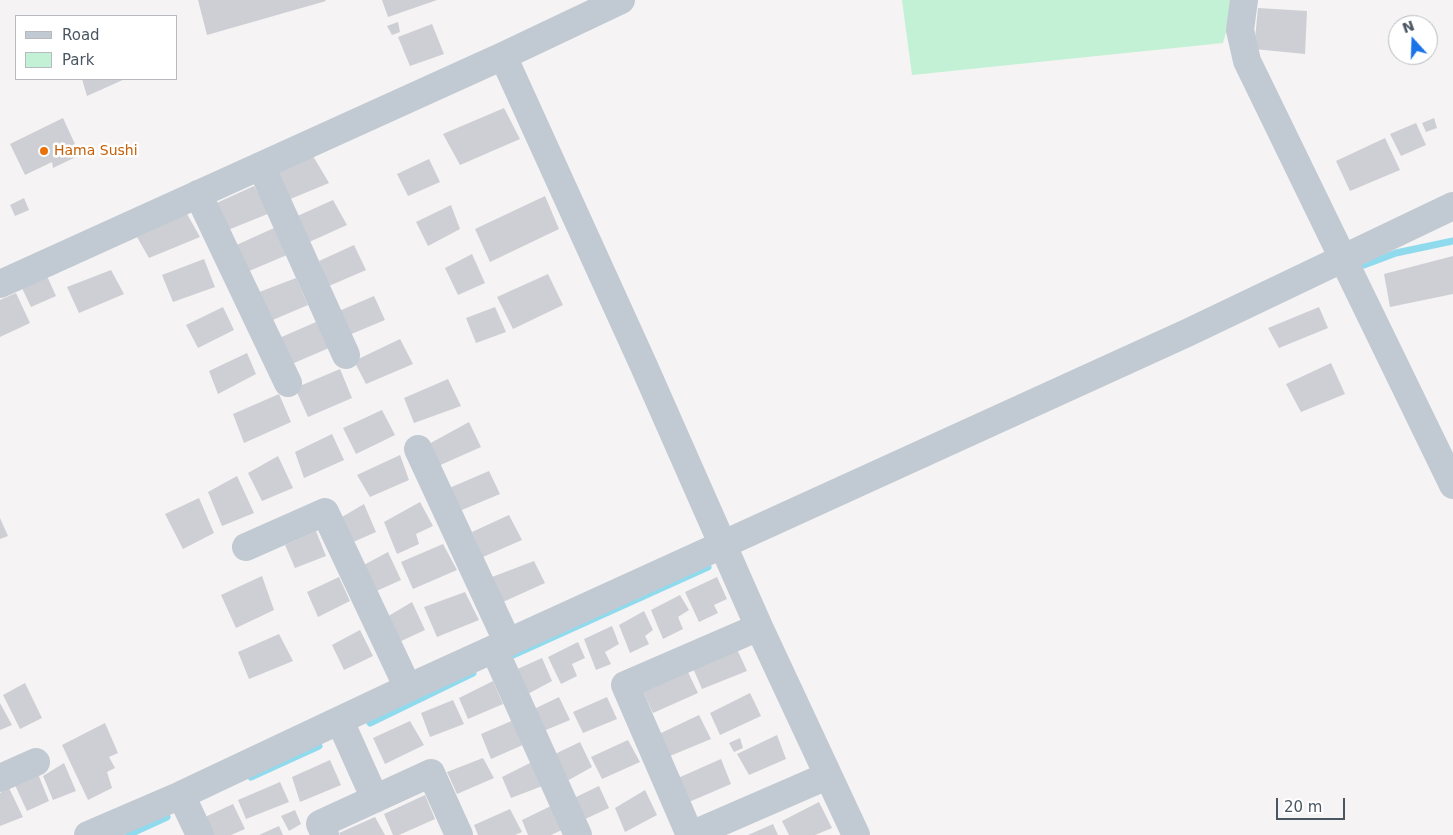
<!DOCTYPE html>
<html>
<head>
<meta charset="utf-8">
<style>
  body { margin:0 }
  #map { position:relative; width:1453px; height:835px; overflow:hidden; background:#f5f3f3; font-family:"DejaVu Sans",sans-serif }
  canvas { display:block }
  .legend { position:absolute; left:15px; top:15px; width:162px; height:65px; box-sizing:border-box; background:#fff; border:1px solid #b7bbc0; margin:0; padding:6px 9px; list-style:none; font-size:15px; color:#4a5661 }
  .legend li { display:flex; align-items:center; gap:10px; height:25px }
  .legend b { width:25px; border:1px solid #b7bbc0 }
  .north { position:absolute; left:1388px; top:15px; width:50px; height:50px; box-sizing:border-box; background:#fff; border:1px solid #b7bbc0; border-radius:50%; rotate:340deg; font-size:14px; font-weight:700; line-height:20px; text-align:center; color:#4a5661 }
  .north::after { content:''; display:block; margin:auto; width:18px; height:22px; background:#1a73e8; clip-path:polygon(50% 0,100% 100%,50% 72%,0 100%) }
  .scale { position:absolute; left:1276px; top:798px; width:69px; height:22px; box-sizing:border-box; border:2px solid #4a5661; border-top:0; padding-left:6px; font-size:15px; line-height:18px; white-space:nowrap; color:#4a5661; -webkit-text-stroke:4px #fff; paint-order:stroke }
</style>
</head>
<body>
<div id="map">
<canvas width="1453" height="835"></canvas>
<ul class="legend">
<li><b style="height:6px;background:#c1cad2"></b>Road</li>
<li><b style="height:14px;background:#c3f1d5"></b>Park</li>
</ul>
<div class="north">N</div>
<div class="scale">20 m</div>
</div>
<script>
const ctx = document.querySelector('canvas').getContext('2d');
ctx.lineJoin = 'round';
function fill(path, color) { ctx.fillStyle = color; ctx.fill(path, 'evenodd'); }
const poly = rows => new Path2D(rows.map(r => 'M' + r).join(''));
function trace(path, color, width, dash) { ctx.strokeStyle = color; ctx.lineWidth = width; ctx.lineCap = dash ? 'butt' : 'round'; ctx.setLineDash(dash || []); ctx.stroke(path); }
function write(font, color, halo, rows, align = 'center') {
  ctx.font = font + ' "DejaVu Sans",sans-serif'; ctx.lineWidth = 5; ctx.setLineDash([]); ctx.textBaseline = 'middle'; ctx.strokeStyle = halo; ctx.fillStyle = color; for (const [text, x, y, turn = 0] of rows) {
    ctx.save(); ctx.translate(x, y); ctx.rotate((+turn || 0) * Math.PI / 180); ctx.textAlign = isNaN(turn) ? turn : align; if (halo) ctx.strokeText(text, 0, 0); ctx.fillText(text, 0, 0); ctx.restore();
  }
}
fill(poly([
  [902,0,1235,0,1223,43,912,75]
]), '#c3f1d5');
trace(poly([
  [1364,265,1396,253,1453,241],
  [513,655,708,567],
  [370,723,473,673],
  [251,777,319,746],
  [128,835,167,817]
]), '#90daee', 7);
fill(poly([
  [198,0,325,0,326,1,207,35],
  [382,0,437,0,388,17],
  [1258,8,1307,11,1305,54,1254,49],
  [398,22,400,32,392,35,387,26],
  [432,24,444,54,410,66,398,37],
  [82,79,125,79,87,96],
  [504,108,520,139,460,165,443,134],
  [63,118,80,155,53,168,52,162,25,175,10,144],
  [1434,118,1437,128,1426,132,1422,123],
  [1416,123,1426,145,1401,156,1390,134],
  [1385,138,1400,170,1350,191,1336,161],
  [313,156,329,183,288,200,273,174],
  [429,159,440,182,408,196,397,174],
  [254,186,270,213,223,232,210,206],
  [545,196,559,229,490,262,475,229],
  [24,198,29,210,15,216,10,205],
  [333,200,347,225,307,243,293,218],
  [451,205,460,229,428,246,416,222],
  [187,214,200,237,149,258,137,237],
  [274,228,287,255,242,274,232,247],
  [354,245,366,270,329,286,319,261],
  [472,254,485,283,458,295,445,268],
  [1453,256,1453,294,1390,307,1384,274],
  [204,259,215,287,173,302,162,275],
  [111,270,124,294,79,313,67,287],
  [548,274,563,305,513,329,497,297],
  [47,276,56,296,31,307,21,286],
  [296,278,308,305,268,322,254,294],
  [16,293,30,323,0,337,0,300],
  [374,296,385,320,349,335,339,311],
  [223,307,234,330,198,348,186,325],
  [495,307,506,332,476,343,466,318],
  [1319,307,1328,328,1279,348,1268,328],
  [316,322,329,348,287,366,277,339],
  [400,339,413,364,366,384,354,361],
  [247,353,256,374,218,394,209,371],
  [1331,363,1345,394,1301,412,1286,384],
  [340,369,352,398,308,417,295,388],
  [448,379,461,406,414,423,404,398],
  [279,394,291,422,244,443,233,414],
  [382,410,395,435,356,454,343,428],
  [469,422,481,447,436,467,427,445],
  [332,434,344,460,304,478,295,452],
  [400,455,409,480,370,497,357,475],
  [278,456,293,488,262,501,248,473],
  [489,471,500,494,457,512,447,489],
  [237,476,254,513,222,526,208,492],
  [199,498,214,533,183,549,165,514],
  [420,502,433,526,416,534,419,544,397,554,384,522],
  [364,504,376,532,351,543,342,517],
  [509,515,522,540,483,557,472,532],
  [0,518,8,536,0,539],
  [316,531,326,556,295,568,285,545],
  [443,544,457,570,413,589,401,562],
  [388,552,401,580,372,593,360,567],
  [534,561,545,583,503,602,492,577],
  [262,576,274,610,236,628,221,595],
  [339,577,350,601,318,617,307,592],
  [717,577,727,599,714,605,718,613,699,622,685,592],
  [465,592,479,620,437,637,424,607],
  [680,595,689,610,678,617,683,629,663,639,651,610],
  [412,602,425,630,397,643,385,618],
  [644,611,653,630,645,636,649,644,630,653,619,625],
  [612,626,619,644,605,652,611,664,596,670,584,639],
  [360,630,373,656,344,670,332,645],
  [279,634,293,661,249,679,238,652],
  [578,642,585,658,572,664,577,676,561,684,548,657],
  [736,647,747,671,702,689,692,666],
  [542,658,552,681,524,696,513,671],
  [687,670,698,693,653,713,642,690],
  [493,681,503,704,468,719,459,698],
  [25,683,42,718,20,729,3,695],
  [750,693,761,716,720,735,710,713],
  [559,697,570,720,541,732,532,710],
  [607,697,617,719,583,733,573,712],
  [453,700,464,724,430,737,421,713],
  [0,703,12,725,0,730],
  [699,715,711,739,670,756,659,734],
  [516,719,525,744,491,759,481,734],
  [410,721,424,745,385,764,373,738],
  [105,723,118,753,109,757,115,768,107,772,112,788,88,800,62,745],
  [777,735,786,759,749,775,737,754],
  [740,738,743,748,734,752,729,743],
  [628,740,640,762,602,779,591,757],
  [580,742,592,767,567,781,555,754],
  [483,758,494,778,457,794,447,772],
  [721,759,731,784,689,802,678,778],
  [330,760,341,785,300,802,292,777],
  [532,762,545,785,511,798,502,777],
  [64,763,76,791,53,800,43,776],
  [38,774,49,801,27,811,14,783],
  [280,782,289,802,246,819,238,800],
  [599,786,609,808,583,820,574,798],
  [9,788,23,817,0,826,0,793],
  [645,790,657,815,625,832,615,808],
  [425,795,435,819,399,835,393,835,384,814],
  [819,802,832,828,815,835,789,835,782,821],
  [233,804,245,829,231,835,213,835,205,817],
  [553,805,564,829,551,835,528,835,522,820],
  [510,809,522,832,515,835,478,835,474,825],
  [295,810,301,824,289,831,281,816],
  [375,817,385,835,340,835,339,833],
  [773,824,778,835,748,835],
  [279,826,283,835,259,835]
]), '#cdcfd5');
trace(poly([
  [1244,0,1240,30,1247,61,1453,485],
  [503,56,643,364,759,627,856,835],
  [261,166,346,355],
  [198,194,288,383],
  [0,284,503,56,621,0],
  [418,449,508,643],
  [246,547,325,512,408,688],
  [494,649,578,835],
  [340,721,375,799],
  [0,778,36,762],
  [181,795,200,835],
  [88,835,181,795,408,688,1187,333,1453,206],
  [325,835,320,824,431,773,459,835],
  [690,835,625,685,759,627],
  [691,835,827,776]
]), '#c1cad2', 28);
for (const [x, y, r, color] of [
  [44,151,5,"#e8710a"]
]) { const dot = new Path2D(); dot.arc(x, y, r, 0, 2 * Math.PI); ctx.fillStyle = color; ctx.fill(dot); trace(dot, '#fff', 2); }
write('14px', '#c56008', '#fff', [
  ["Hama Sushi",54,151]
], 'left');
</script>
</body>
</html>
